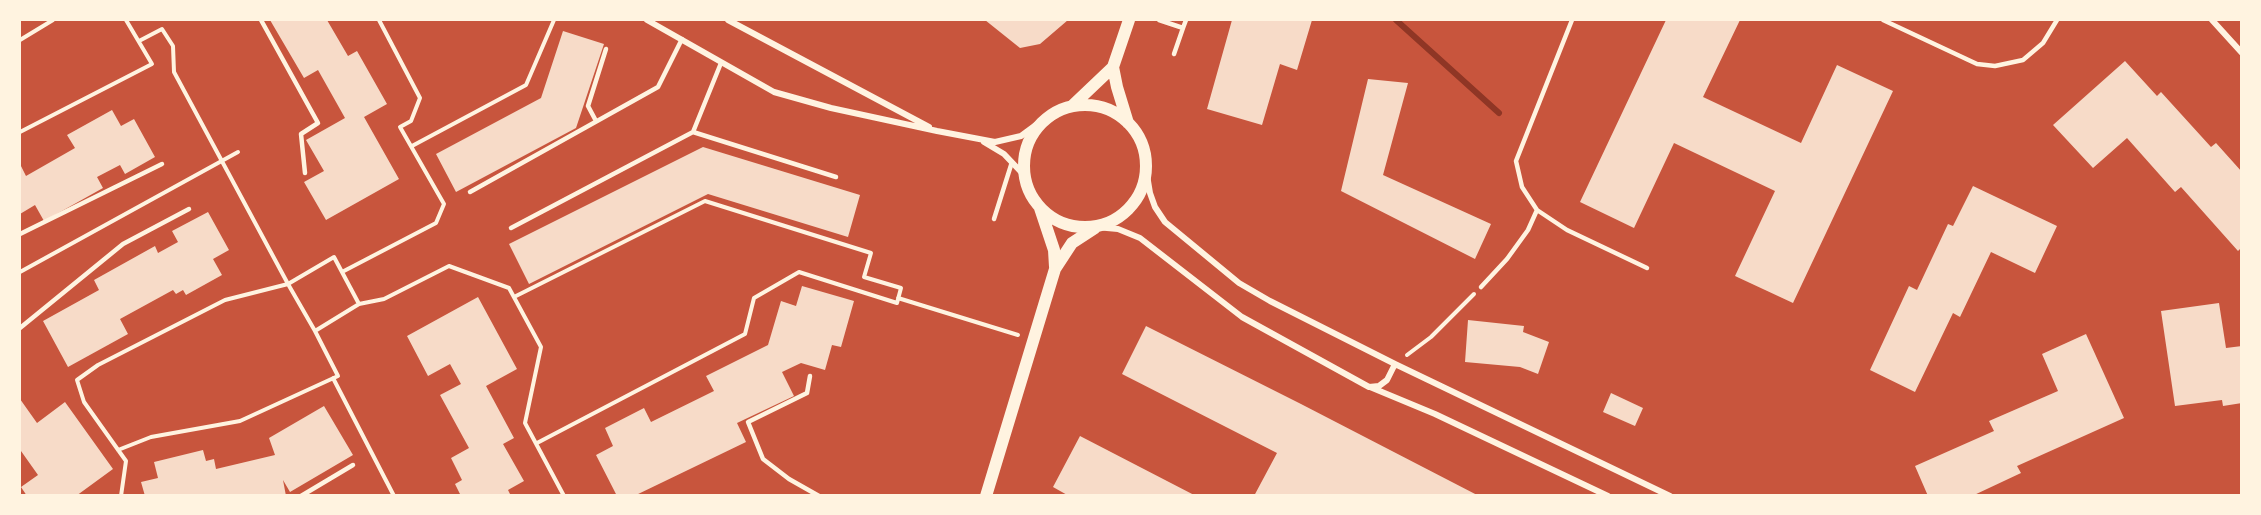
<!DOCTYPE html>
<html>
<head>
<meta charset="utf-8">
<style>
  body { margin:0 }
  #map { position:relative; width:2261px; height:515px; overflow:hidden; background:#c8553d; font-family:"DM Sans",sans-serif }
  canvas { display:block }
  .frame { position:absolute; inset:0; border:21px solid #fff3e0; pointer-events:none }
</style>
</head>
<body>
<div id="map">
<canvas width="2261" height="515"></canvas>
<div class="frame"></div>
</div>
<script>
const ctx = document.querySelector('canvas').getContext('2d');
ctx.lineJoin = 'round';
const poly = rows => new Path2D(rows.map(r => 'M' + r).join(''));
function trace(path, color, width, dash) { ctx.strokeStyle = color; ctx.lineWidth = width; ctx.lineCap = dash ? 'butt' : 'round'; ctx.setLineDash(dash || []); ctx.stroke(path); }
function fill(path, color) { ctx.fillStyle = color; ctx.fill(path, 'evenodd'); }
trace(poly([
  [1396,20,1499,113]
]), '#8f3625', 6);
fill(poly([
  [270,20,327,20,348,56,357,51,387,104,364,117,399,179,326,220,304,182,324,171,306,140,345,118,318,70,304,78],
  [985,20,1068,20,1040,44,1020,48],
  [1232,20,1312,20,1297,70,1280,64,1262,125,1207,109],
  [1666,20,1740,20,1703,97,1801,143,1837,65,1893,91,1793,303,1735,276,1775,191,1674,143,1634,228,1580,202],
  [563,31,604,44,576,128,456,192,436,154,541,98],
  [2125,61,2157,96,2161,92,2211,147,2216,143,2242,172,2242,247,2238,251,2181,187,2175,192,2127,138,2093,168,2053,125],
  [1368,79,1408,83,1383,175,1491,224,1475,259,1341,191],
  [112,110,121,126,134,119,155,157,125,174,120,165,97,177,103,188,44,221,35,205,20,214,20,164,26,176,75,148,67,135],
  [703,147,860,195,848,237,708,194,529,284,509,244],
  [1973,186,2057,226,2035,273,1991,252,1960,317,1953,313,1915,392,1870,370,1909,286,1917,290,1948,224,1953,226],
  [208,212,229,250,213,259,222,275,186,295,183,290,176,294,173,290,120,319,128,334,68,367,43,321,99,290,94,280,155,246,158,253,178,242,172,231],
  [802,286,854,301,841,347,832,345,825,370,801,363,782,372,794,396,737,423,746,442,634,496,617,496,596,455,613,446,605,428,644,408,651,422,714,391,706,376,768,345,781,301,796,306],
  [478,297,517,369,486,386,514,438,503,444,524,481,508,490,511,496,461,496,455,484,462,480,451,458,469,448,440,395,461,384,450,364,428,376,407,336],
  [2219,303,2226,348,2242,346,2242,403,2223,406,2222,400,2175,406,2161,311],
  [1468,320,1524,326,1523,332,1549,342,1538,374,1520,367,1465,362],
  [1146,326,1301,404,1479,496,1254,496,1277,453,1122,374],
  [2086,334,2124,418,2017,466,2021,473,1972,496,1928,496,1915,466,1994,431,1989,421,2058,391,2042,354],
  [1611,393,1643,408,1635,426,1603,412],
  [20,399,37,423,65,402,113,469,76,496,27,496,21,487,38,475,21,451,20,452],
  [324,406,353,455,290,492,283,480,286,496,145,496,141,482,158,478,154,462,203,450,206,461,214,459,216,469,275,455,269,438],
  [1080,436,1196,496,1069,496,1053,487]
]), '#f7dbc8');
trace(poly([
  [20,40,53,20],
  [20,132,152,64,126,20],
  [412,146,526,85,554,20],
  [20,272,238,152],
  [342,272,436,223,444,204,400,127,411,121,420,98,379,20],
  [514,297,705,201,871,253,864,277,901,288,897,303,799,272,754,298,745,334,537,443],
  [898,298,1018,335],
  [359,304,334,257,288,284,315,331,359,304,384,299,449,266,509,288,541,347,525,423,564,496],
  [1407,355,1431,337,1474,294],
  [333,378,394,496],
  [118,450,151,437,240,421,338,376,315,331],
  [121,496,126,461,84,402,77,380,98,365,225,300,288,284,174,72,173,46,162,29,139,41]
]), '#fff3e0', 4);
trace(poly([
  [261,20,318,123,301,134,305,173],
  [1159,20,1183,28,1186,20],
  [1572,20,1516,161,1522,187,1537,210,1567,230,1647,268],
  [1883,20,1977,64,1995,66,2023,60,2043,43,2057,20],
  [1174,54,1183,28],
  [721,63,693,132,836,177],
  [596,121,588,106,606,49],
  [470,192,658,87,682,39],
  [994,219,1012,162],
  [511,228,693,132],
  [20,234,162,164],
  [1481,287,1507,259,1528,230,1537,210],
  [20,328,123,244,189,209],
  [810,376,807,393,748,422,763,459,789,479,819,496],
  [301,496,353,465]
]), '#fff3e0', 4.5);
trace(poly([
  [647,20,774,92,831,108,937,131,995,142,1021,136,1040,122],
  [728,20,929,127],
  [2212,20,2242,53],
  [984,142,1004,154,1024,175],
  [1096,227,1118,229,1140,238,1242,317,1369,387,1379,386,1387,380,1395,364,1270,301,1239,283,1165,222,1155,207,1150,193,1147,175],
  [1395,364,1670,496],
  [1370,387,1435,414,1608,496]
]), '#fff3e0', 6);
trace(poly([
  [1113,67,1117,87,1128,123],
  '1024 166a61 61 0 1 1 122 0a61 61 0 1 1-122 0Z',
  [1073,105,1113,67,1129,20],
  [1040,208,1054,250,1055,267],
  [986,496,1055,269,1072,243,1095,228]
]), '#fff3e0', 12);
</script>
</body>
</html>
